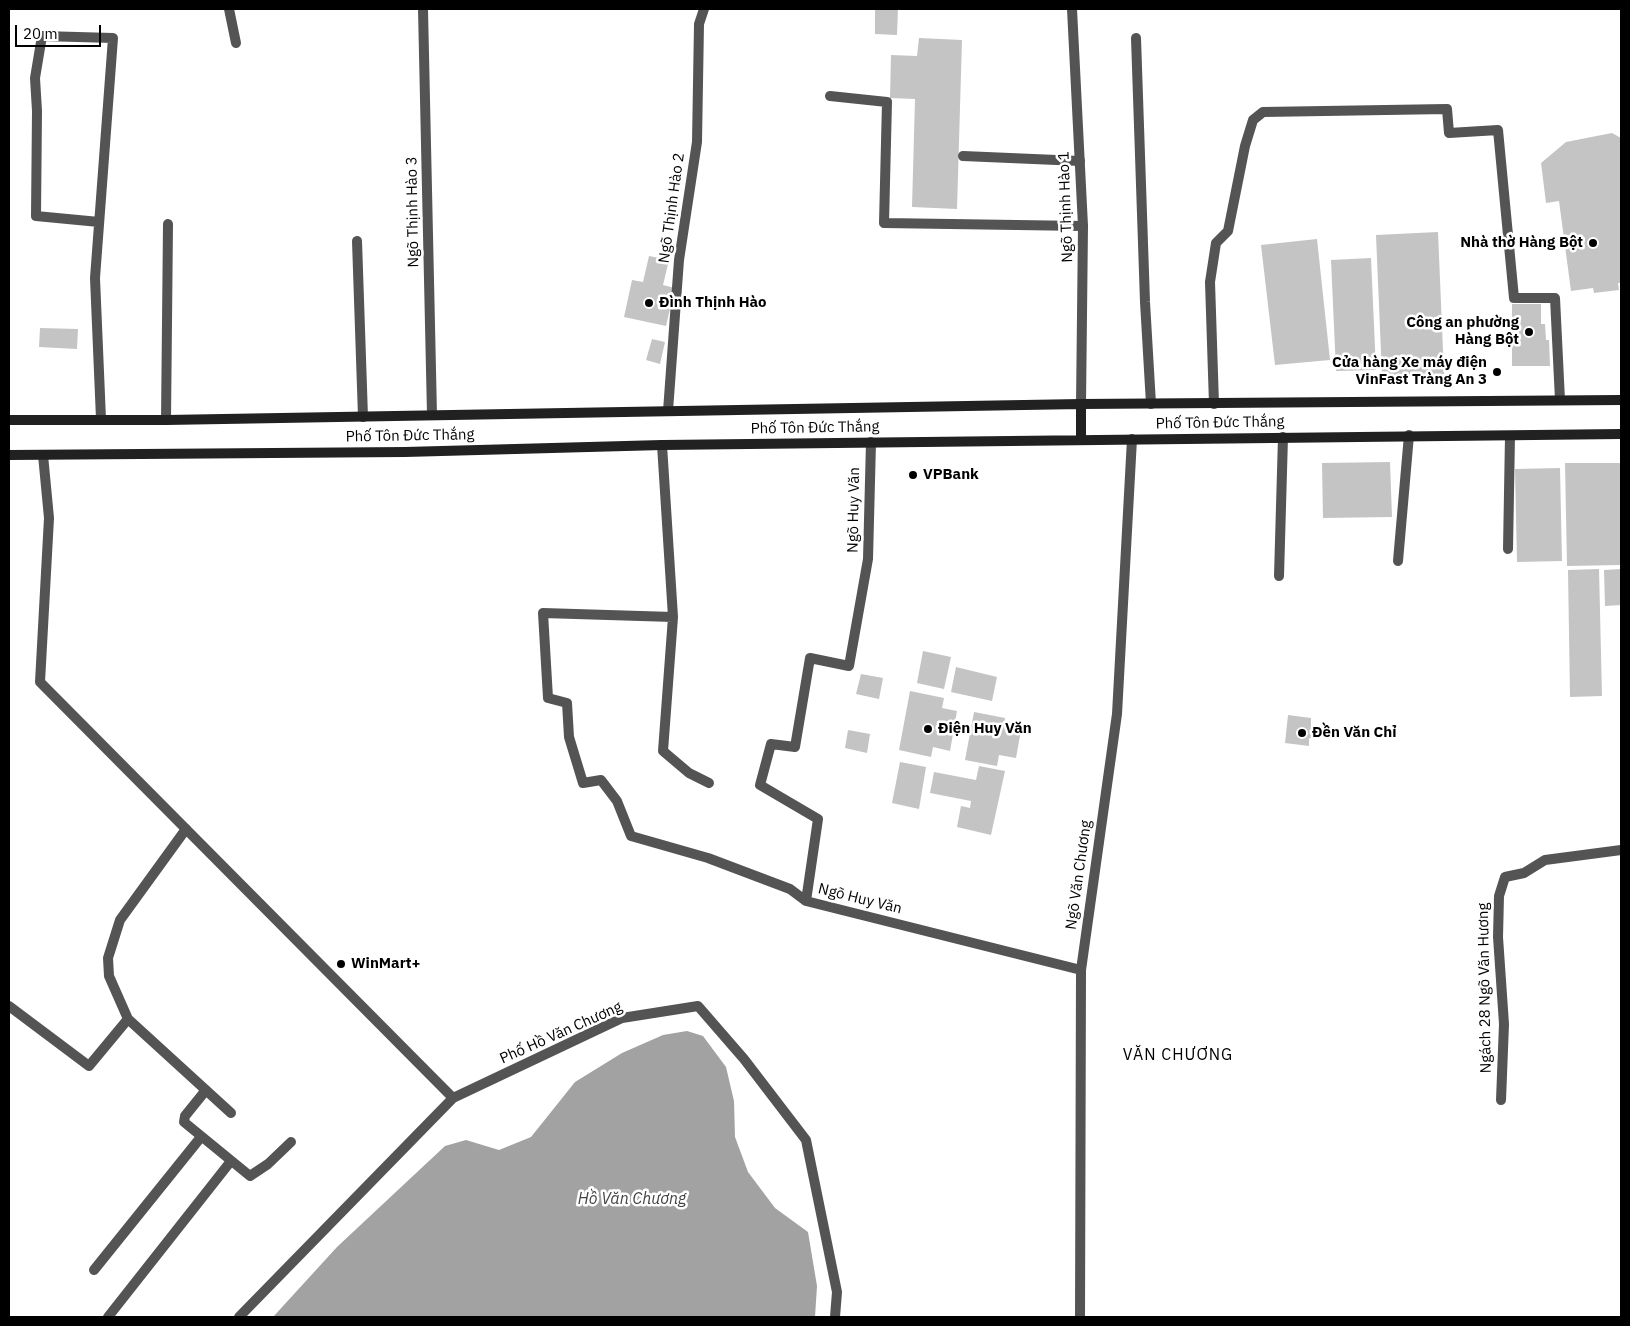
<!DOCTYPE html>
<html>
<head>
<meta charset="utf-8">
<style>
  body { margin:0 }
  #map { position:relative; width:1630px; height:1326px; overflow:hidden; background:#fff; font-family:"IBM Plex Sans",sans-serif }
  canvas { display:block }
  .frame { position:absolute; inset:0; border:10px solid #000; pointer-events:none }
  .scale { position:absolute; left:15px; top:25px; width:86px; height:22px; box-sizing:border-box; border:2px solid #000; border-top:0; padding-left:6px; font-size:15px; line-height:18px; white-space:nowrap; color:#000; -webkit-text-stroke:4px #fff; paint-order:stroke }
</style>
</head>
<body>
<div id="map">
<canvas width="1630" height="1326"></canvas>
<div class="frame"></div>
<div class="scale">20 m</div>
</div>
<script>
const ctx = document.querySelector('canvas').getContext('2d');
ctx.lineJoin = 'round';
function fill(path, color) { ctx.fillStyle = color; ctx.fill(path, 'evenodd'); }
const poly = rows => new Path2D(rows.map(r => 'M' + r).join(''));
function trace(path, color, width, dash) { ctx.strokeStyle = color; ctx.lineWidth = width; ctx.lineCap = dash ? 'butt' : 'round'; ctx.setLineDash(dash || []); ctx.stroke(path); }
function write(font, color, halo, rows, align = 'center') {
  ctx.font = font + ' "IBM Plex Sans",sans-serif'; ctx.lineWidth = 5; ctx.setLineDash([]); ctx.textBaseline = 'middle'; ctx.strokeStyle = halo; ctx.fillStyle = color; for (const [text, x, y, turn = 0] of rows) {
    ctx.save(); ctx.translate(x, y); ctx.rotate((+turn || 0) * Math.PI / 180); ctx.textAlign = isNaN(turn) ? turn : align; if (halo) ctx.strokeText(text, 0, 0); ctx.fillText(text, 0, 0); ctx.restore();
  }
}
fill(poly([
  [687,1031,703,1036,726,1067,734,1101,735,1137,748,1172,775,1208,808,1232,817,1286,815,1317,273,1317,337,1247,445,1146,466,1140,499,1150,531,1137,575,1082,622,1053,663,1035]
]), '#a2a2a2');
fill(poly([
  [875,9,898,9,897,35,875,34],
  [919,38,962,40,957,209,912,207,915,99,890,98,891,55,917,56],
  [1612,133,1621,138,1621,283,1618,283,1619,290,1594,293,1593,288,1571,291,1559,201,1546,203,1541,163,1566,142],
  [1438,232,1444,374,1382,376,1376,235],
  [1317,239,1330,360,1275,365,1261,245],
  [649,256,669,260,663,285,675,288,666,326,624,317,632,280,643,282],
  [1371,258,1376,370,1336,371,1331,260],
  [1512,304,1541,304,1541,324,1545,324,1546,340,1549,340,1550,366,1512,366],
  [40,328,78,329,77,349,39,347],
  [652,339,665,342,660,364,646,360],
  [1390,462,1392,517,1323,518,1322,463],
  [1565,463,1621,463,1621,565,1567,566],
  [1560,468,1562,561,1517,562,1515,469],
  [1599,569,1602,696,1570,697,1568,570],
  [1621,569,1621,605,1605,606,1604,570],
  [923,651,951,657,944,689,917,683],
  [956,667,997,677,992,701,951,692],
  [861,674,883,678,879,699,856,694],
  [910,691,944,698,942,708,957,711,950,751,933,747,931,757,899,750],
  [974,712,1005,718,1004,727,1021,730,1016,758,999,755,997,766,965,760],
  [1288,715,1311,718,1311,727,1319,728,1318,739,1309,738,1309,746,1285,743],
  [848,730,870,734,867,753,845,748],
  [900,762,926,767,919,809,892,803],
  [979,766,1005,771,991,835,957,827,961,806,970,808,971,801,930,793,934,772,976,780]
]), '#c4c4c4');
trace(poly([
  [229,9,236,43],
  [423,9,432,415],
  [1136,38,1145,302,1151,404],
  [830,96,887,102,884,223,1083,226],
  [963,156,1080,161],
  [99,222,36,216,37,111,35,78,42,36,113,38,95,278,101,419],
  [357,241,363,417],
  [1214,404,1210,282,1216,243,1228,231,1245,146,1253,120,1263,112,1447,109,1449,133,1498,130,1514,298,1555,298,1560,400],
  [668,411,679,260,697,142,699,24,704,9],
  [166,420,168,224],
  [871,442,868,559,849,666,810,658,795,747,771,744,760,785,818,819,806,901,1081,970],
  [662,445,673,617,663,751,689,773,709,783],
  [1508,549,1510,436],
  [1398,561,1409,435],
  [1279,576,1283,437],
  [673,617,543,613,548,698,567,703,569,737,583,783,601,780,617,801,631,836,708,858,790,889,806,901],
  [186,829,120,920,108,958,109,976,128,1019,231,1113],
  [9,1006,89,1066,128,1019],
  [206,1090,185,1116,184,1122,250,1176,268,1164,291,1142],
  [1501,1100,1504,1024,1498,937,1499,896,1505,877,1524,873,1545,860,1621,850],
  [94,1270,201,1137],
  [108,1317,231,1161],
  [1080,1317,1081,970,1117,714,1132,439]
]), '#545454', 10);
trace(poly([
  [1072,9,1083,226,1081,404],
  [43,455,49,518,40,682,453,1098],
  [239,1317,453,1098,622,1018,698,1006,744,1059,806,1140,837,1292,835,1317]
]), '#545454', 10);
trace(poly([
  [9,420,166,420,1081,404,1621,400],
  [1081,439,1081,404],
  [9,455,405,452,662,445,1621,434]
]), '#212121', 10);
for (const [x, y, r, color] of [
  [1593,243,5,"#000"],
  [649,303,5,"#000"],
  [1529,332,5,"#000"],
  [1497,372,5,"#000"],
  [913,475,5,"#000"],
  [928,729,5,"#000"],
  [1302,733,5,"#000"],
  [341,964,5,"#000"]
]) { const dot = new Path2D(); dot.arc(x, y, r, 0, 2 * Math.PI); ctx.fillStyle = color; ctx.fill(dot); trace(dot, '#fff', 2); }
write('15px', '#000', '#fff', [
  ["Ngõ Thịnh Hào 1",1066,207,-92],
  ["Ngõ Thịnh Hào 2",672,208,-82],
  ["Ngõ Thịnh Hào 3",413,212,-91],
  ["Phố Tôn Đức Thắng",1220,423,-1],
  ["Phố Tôn Đức Thắng",815,428,-1],
  ["Phố Tôn Đức Thắng",410,436,-1],
  ["Ngõ Huy Văn",854,510,-89],
  ["Ngõ Văn Chương",1079,875,-82],
  ["Ngõ Huy Văn",860,899,14],
  ["Ngách 28 Ngõ Văn Hương",1485,988,-91],
  ["Phố Hồ Văn Chương",561,1033,-24]
]);
write('bold 15px', '#000', '#fff', [
  ["Nhà thờ Hàng Bột",1583,243,"right"],
  ["Đình Thịnh Hào",659,303],
  ["Công an phường",1519,323,"right"],
  ["Hàng Bột",1519,340,"right"],
  ["Cửa hàng Xe máy điện",1487,363,"right"],
  ["VinFast Tràng An 3",1487,380,"right"],
  ["VPBank",923,475],
  ["Điện Huy Văn",938,729],
  ["Đền Văn Chỉ",1312,733],
  ["WinMart+",351,964]
], 'left');
ctx.letterSpacing = '1px';
write('16px', '#000', '#fff', [
  ["VĂN CHƯƠNG",1178,1055]
]);
ctx.letterSpacing = '0px';
write('italic 16px', '#434343', '#fff', [
  ["Hồ Văn Chương",632,1199]
]);
</script>
</body>
</html>
